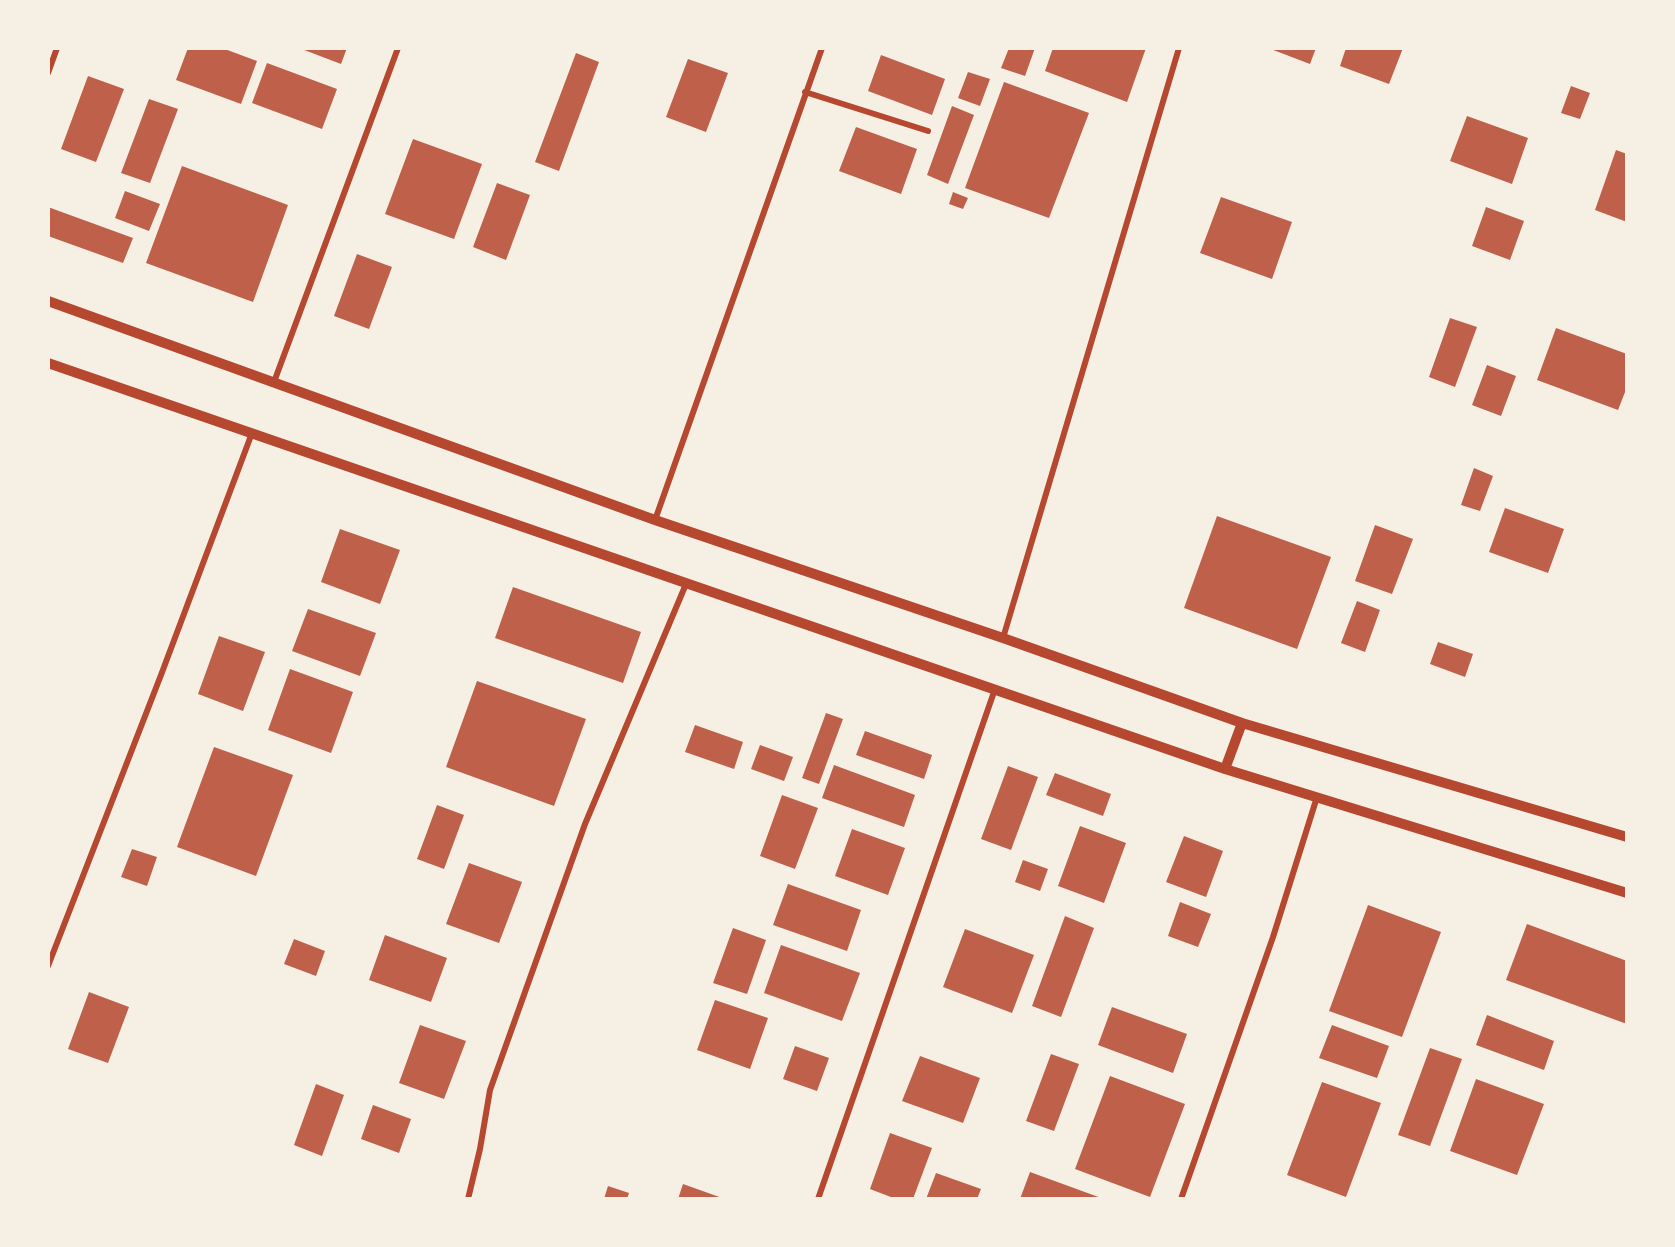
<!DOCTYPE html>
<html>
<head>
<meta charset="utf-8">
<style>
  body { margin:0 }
  #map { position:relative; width:1675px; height:1247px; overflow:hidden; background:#f6efe4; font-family:Manrope,sans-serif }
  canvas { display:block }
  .frame { position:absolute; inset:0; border:50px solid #f6efe4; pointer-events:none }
</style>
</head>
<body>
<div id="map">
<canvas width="1675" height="1247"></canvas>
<div class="frame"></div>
</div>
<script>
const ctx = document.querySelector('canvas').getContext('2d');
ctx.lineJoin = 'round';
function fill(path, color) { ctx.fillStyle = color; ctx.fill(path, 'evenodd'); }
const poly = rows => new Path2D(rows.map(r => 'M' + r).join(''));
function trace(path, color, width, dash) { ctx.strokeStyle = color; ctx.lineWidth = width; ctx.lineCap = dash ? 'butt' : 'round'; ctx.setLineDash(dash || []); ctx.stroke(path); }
fill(poly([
  [188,48,222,48,257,61,241,104,176,80],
  [299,48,347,48,341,64],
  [1009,48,1035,48,1025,76,1001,68],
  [1053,48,1146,48,1127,102,1045,71],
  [1268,48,1316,48,1310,64],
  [1346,48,1403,48,1389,84,1340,66],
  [576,53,599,62,559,171,535,162],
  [881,55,945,79,932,115,868,91],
  [688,59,728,73,706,132,666,117],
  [267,63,337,89,322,129,252,103],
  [968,72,990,79,980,106,958,98],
  [88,76,124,89,96,162,61,149],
  [1004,82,1089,113,1049,218,965,188],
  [1571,86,1590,93,1580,119,1561,113],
  [149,99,178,109,150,183,121,173],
  [952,106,974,115,948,184,927,175],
  [1467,116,1528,138,1512,184,1450,161],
  [856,127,917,149,901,194,839,171],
  [413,139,482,164,454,239,385,214],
  [1616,150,1627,154,1627,222,1595,210],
  [182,166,288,205,253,302,146,263],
  [497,183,530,195,506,260,473,247],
  [125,191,160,204,149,231,115,218],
  [953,192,968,198,963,209,949,204],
  [1221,197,1292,222,1272,279,1200,253],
  [48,207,133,238,123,263,48,236],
  [1486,207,1524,221,1510,260,1472,246],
  [357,254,392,267,369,329,334,316],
  [1450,318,1477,327,1455,387,1429,377],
  [1556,328,1627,354,1627,387,1618,410,1537,380],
  [1487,365,1516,376,1501,416,1472,405],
  [1474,468,1493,476,1480,511,1461,505],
  [1505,508,1564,529,1548,573,1489,552],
  [1217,516,1331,557,1297,649,1184,608],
  [1375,525,1413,539,1392,594,1355,581],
  [340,529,400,550,380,604,321,582],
  [513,587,641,632,623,683,495,638],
  [1357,601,1380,610,1365,652,1341,643],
  [308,609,376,633,360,676,292,651],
  [219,636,265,652,243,711,198,694],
  [1438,642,1473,654,1465,677,1430,664],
  [290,669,353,692,331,753,268,730],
  [477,681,586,719,554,806,446,767],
  [826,713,843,719,819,784,802,778],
  [695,725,743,742,734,769,685,752],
  [865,731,932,755,924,779,856,755],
  [760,745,793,757,784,781,751,769],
  [214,747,293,775,256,876,177,847],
  [834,765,915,795,904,827,822,798],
  [1008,766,1038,777,1011,850,981,839],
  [1055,773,1111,794,1103,816,1046,795],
  [782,795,818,808,795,869,760,856],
  [437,805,464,815,444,869,417,859],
  [1080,826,1126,843,1104,903,1058,886],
  [852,829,905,848,888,895,835,876],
  [1184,836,1223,851,1206,897,1166,882],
  [132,849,157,857,147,886,121,877],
  [1023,860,1048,869,1040,891,1015,882],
  [469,863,522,882,499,943,446,924],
  [788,884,861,910,847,951,773,925],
  [1180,902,1211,914,1198,947,1168,936],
  [1368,905,1441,932,1402,1037,1329,1011],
  [1065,916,1094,928,1061,1017,1032,1006],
  [1527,924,1627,961,1627,1024,1506,980],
  [733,928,766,940,747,994,713,983],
  [965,929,1034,955,1012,1013,943,987],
  [385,935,447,958,431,1002,369,980],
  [294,939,325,951,316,976,284,964],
  [781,945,860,973,842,1021,764,993],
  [89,992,129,1007,108,1063,68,1049],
  [715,1000,768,1018,750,1069,697,1050],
  [1112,1007,1187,1034,1173,1073,1098,1045],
  [1487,1015,1554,1041,1544,1070,1476,1045],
  [420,1025,466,1041,444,1099,399,1083],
  [1332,1025,1389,1046,1377,1078,1319,1058],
  [795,1046,829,1058,817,1091,783,1079],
  [1430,1048,1462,1059,1430,1146,1398,1135],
  [1051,1054,1079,1064,1054,1131,1026,1121],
  [920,1056,980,1078,963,1123,902,1101],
  [1110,1076,1185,1104,1150,1197,1075,1169],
  [1476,1079,1544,1104,1517,1175,1450,1151],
  [1322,1082,1381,1103,1346,1197,1287,1175],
  [316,1084,344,1095,322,1156,294,1145],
  [373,1105,411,1119,399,1153,361,1139],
  [890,1133,932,1148,913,1199,896,1199,870,1189],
  [1030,1172,1104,1199,1020,1199],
  [936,1173,981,1189,977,1199,926,1199],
  [683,1184,725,1199,678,1199],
  [608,1186,629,1193,627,1199,604,1199]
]), '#bf614a');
trace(poly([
  [48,73,57,48],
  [805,92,928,131],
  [274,382,398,48],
  [655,520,822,48],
  [1003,638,1179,48],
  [48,966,161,675,252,433],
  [468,1199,480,1149,490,1090,585,824,686,584],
  [818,1199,995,689],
  [1181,1199,1273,937,1317,797]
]), '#b5482f', 6);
trace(poly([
  [48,301,655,520,1003,638,1242,723,1627,837],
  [48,363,1225,769,1627,893],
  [1225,769,1242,723]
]), '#b5482f', 10);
</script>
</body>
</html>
